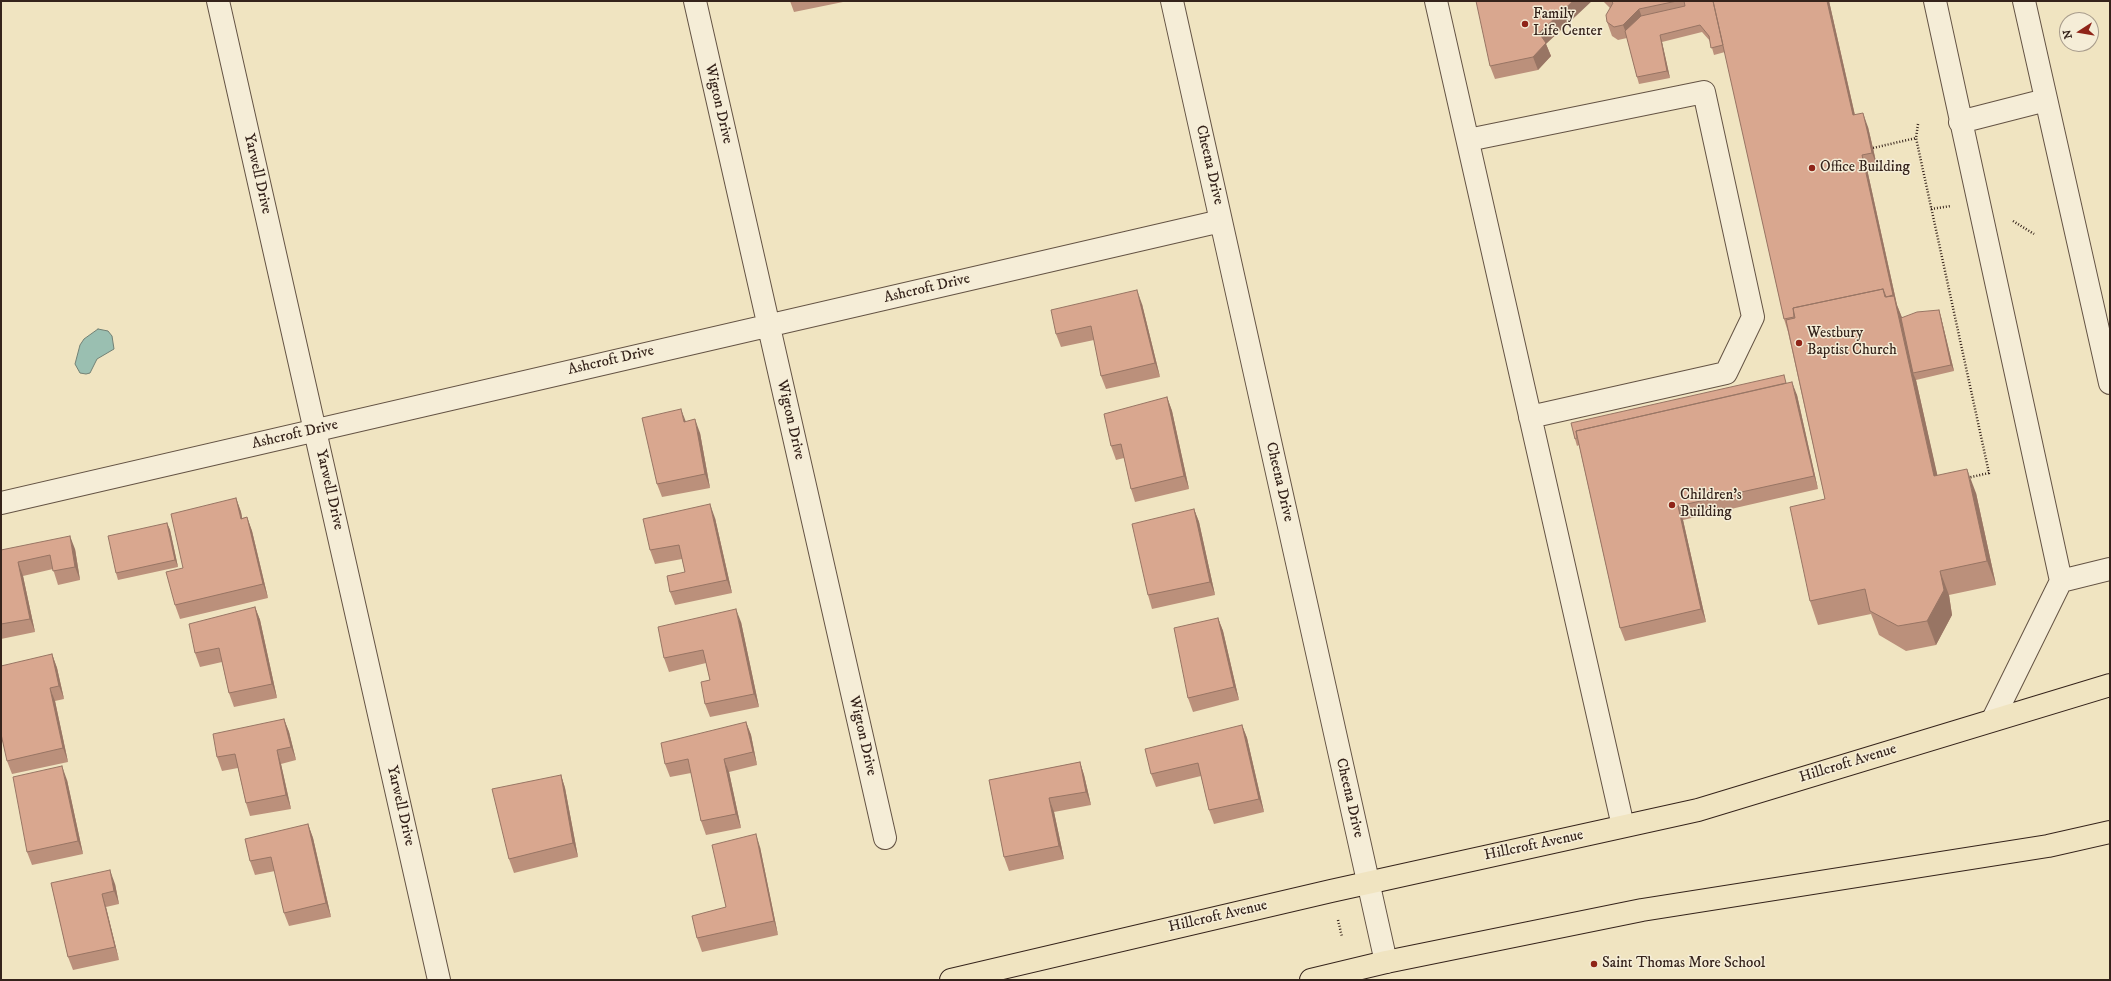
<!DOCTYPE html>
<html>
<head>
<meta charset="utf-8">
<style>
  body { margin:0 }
  #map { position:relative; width:2111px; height:981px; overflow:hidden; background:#f0e4c1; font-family:"IM FELL DW Pica",serif }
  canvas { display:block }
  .frame { position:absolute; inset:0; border:2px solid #35231b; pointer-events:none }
  .north { position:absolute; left:2059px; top:12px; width:40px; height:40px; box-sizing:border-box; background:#f5edd7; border:1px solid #a89c8c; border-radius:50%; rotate:258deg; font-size:11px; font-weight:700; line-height:16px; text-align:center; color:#35231b }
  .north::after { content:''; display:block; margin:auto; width:14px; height:18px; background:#8f2418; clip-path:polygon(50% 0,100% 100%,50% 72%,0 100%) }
</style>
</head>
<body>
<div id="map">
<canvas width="2111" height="981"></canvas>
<div class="frame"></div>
<div class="north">N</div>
</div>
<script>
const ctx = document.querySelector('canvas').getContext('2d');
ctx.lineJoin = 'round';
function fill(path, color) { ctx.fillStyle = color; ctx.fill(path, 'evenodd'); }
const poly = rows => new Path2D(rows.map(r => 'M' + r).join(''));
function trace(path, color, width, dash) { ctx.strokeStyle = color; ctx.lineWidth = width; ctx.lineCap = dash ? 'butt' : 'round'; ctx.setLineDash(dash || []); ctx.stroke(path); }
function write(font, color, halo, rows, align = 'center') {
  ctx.font = font + ' "IM FELL DW Pica",serif'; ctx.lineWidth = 3; ctx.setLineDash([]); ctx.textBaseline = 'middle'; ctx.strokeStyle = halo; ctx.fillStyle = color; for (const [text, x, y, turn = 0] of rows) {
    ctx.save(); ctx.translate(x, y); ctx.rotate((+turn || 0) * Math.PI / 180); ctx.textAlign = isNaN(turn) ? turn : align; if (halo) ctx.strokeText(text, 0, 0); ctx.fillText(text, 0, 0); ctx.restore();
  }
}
const water = poly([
  [98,329,108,331,112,336,114,349,97,359,90,373,86,374,80,373,75,364,80,345,84,339,98,329]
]);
fill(water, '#9abfb1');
trace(water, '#728175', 1);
const minor = poly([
  [218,1,439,980],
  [695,1,885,838],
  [1172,1,1386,962],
  [1436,1,1623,826],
  [1935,1,2061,581,1993,719],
  [2024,1,2110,383],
  [1960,122,2046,100],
  [1468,140,1704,92,1753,317,1726,373,1530,417],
  [1,503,1221,221],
  [2061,581,2110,569]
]);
const major = poly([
  [951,980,1331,891,1698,810,2110,685],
  [1311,980,1386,962,1642,910,2048,846,2110,832]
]);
trace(minor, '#645344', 24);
trace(major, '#35231b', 24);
trace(poly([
  [1918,124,1916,138,1989,473,1967,478],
  [1873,148,1916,138],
  [1931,209,1951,206],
  [2013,221,2034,234],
  [1338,920,1342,937]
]), '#35231b', 2.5, [1, 2]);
trace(minor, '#f5edd7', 22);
trace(major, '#f0e4c1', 22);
fill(poly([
  [790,1,843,1,843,2,794,12],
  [1603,1,1829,1,1855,115,1868,127,1873,148,1877,166,1867,169,1897,305,1902,318,1939,310,1941,317,1954,371,1916,380,1937,475,1976,493,1996,585,1949,595,1952,615,1936,645,1906,651,1879,635,1871,614,1818,625,1810,601,1825,499,1788,332,1784,319,1725,52,1714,55,1710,41,1702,32,1662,42,1670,78,1639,84,1637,77,1627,38,1618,40,1612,36,1607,22,1610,8],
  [1546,44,1551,56,1538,70,1495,79,1490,66],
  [1142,304,1160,377,1106,389,1101,376,1094,340,1061,347,1056,334],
  [1787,383,1797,395,1818,489,1683,520,1706,622,1625,641,1620,628,1579,445,1577,446,1575,439],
  [1167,397,1172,411,1189,489,1135,502,1131,489,1124,458,1116,460,1111,446],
  [686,422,700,433,710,488,662,497,657,484],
  [236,498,241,512,242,518,247,517,252,531,268,598,180,619,175,605,183,568],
  [1194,509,1199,522,1215,595,1152,609,1148,595],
  [715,518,732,593,675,605,670,592,685,572,682,559,655,564,650,550],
  [167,523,170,530,178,567,118,580,116,573],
  [75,549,80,580,58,585,53,569,23,576,35,632,1,639,1,550],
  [255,607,260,620,277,698,234,707,229,693,222,662,200,667,195,653],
  [1218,618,1223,631,1239,700,1193,712,1188,698],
  [741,622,759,707,710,717,705,704,710,680,706,663,669,672,664,658],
  [52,654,57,668,64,699,55,701,68,762,12,774,7,761],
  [284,719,289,732,296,760,281,764,291,809,250,816,246,803,238,768,222,771,217,757],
  [746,722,751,735,757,765,729,772,741,828,706,835,701,821,691,773,670,777,665,764],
  [1242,725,1247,738,1264,812,1214,824,1209,810,1201,776,1156,787,1151,774],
  [1080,762,1084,775,1091,805,1054,812,1064,859,1009,871,1004,857,989,780],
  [561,775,565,788,578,857,514,873,509,859],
  [67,780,83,854,32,865,27,852],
  [308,824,313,838,331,917,289,926,284,913,275,871,255,875,250,861],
  [760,847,778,935,702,952,697,938,726,907],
  [51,883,115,884,119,904,106,907,119,960,73,970,68,957]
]), '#bb907b');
fill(poly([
  [1573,1,1592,1,1546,44,1551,56,1538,70,1533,57,1539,33],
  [1827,1,1829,1,1858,129,1853,115],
  [1639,9,1644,23,1628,38,1623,25],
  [1660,35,1662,42,1670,78,1667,71],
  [1863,113,1868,127,1877,166,1872,153],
  [1862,155,1867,169,1897,305,1903,320,1913,373,1916,380,1943,500,1934,476,1895,300,1893,295],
  [1137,290,1142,304,1160,377,1155,363],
  [1939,310,1941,317,1954,371,1951,365],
  [1792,382,1797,395,1818,489,1814,476],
  [1167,397,1172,411,1189,489,1184,476],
  [681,409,686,422,684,422],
  [695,419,700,433,710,488,705,474],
  [1967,469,1976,493,1996,585,1987,561],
  [236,498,241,512,245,532,241,519],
  [710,504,715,518,732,593,727,580],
  [1678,506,1683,520,1706,622,1701,609],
  [1194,509,1199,522,1215,595,1210,582],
  [247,517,252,531,268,598,263,584],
  [167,523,170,530,178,567,175,560],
  [70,536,75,549,80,580,75,567],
  [18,562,23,576,35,632,30,619],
  [1940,571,1949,595,1952,615,1936,645,1927,621],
  [255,607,260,620,277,698,272,684],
  [736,609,741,622,759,707,754,694],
  [1218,618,1223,631,1239,700,1234,687],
  [52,654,57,668,64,699,59,686],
  [50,688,55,701,68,762,63,748],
  [284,719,289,732,296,760,291,747],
  [746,722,751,735,757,765,753,752],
  [1242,725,1247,738,1264,812,1259,799],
  [277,750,281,764,291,809,286,795],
  [724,759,729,772,741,828,736,814],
  [1080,762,1084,775,1091,805,1086,792],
  [62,766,67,780,83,854,78,841],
  [561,775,565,788,578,857,573,843],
  [1049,798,1054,812,1064,859,1059,846],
  [308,824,313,838,331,917,326,903],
  [756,834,760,847,778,935,774,921],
  [110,870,115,884,119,904,114,891],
  [102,894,106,907,119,960,115,947]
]), '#987564');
const building = poly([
  [1476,1,1573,1,1539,33,1546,43,1533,57,1490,66,1476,1],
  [1611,1,1677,1,1639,9,1623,25,1614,27,1607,22,1606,15,1613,3,1611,1],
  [1684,1,1713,1,1723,45,1711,48,1709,36,1700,25,1660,35,1667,71,1637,77,1625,31,1641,16,1685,6,1684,1],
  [1713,1,1827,1,1853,115,1863,113,1868,134,1872,153,1862,155,1893,295,1886,297,1883,289,1793,308,1794,317,1784,319,1713,1],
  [1883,289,1885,297,1894,296,1934,476,1967,469,1987,561,1940,571,1944,590,1927,621,1898,626,1870,611,1865,589,1810,601,1790,507,1825,499,1786,320,1795,318,1793,308,1883,289],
  [1137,290,1155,363,1101,376,1091,326,1056,334,1051,310,1137,290],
  [1939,310,1951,365,1913,373,1901,318,1917,312,1939,310],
  [1784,375,1786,383,1576,431,1577,438,1575,439,1571,423,1784,375],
  [1792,382,1814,476,1678,506,1701,609,1620,628,1576,431,1792,382],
  [1167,397,1184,476,1131,489,1121,444,1111,446,1104,414,1167,397],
  [681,409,684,422,695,419,705,474,657,484,642,418,681,409],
  [236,498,241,519,247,517,263,584,175,605,166,572,183,568,171,514,236,498],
  [710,504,727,580,670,592,667,576,685,572,679,545,650,550,643,519,710,504],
  [1194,509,1210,582,1148,595,1132,524,1194,509],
  [167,523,175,560,116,573,108,536,167,523],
  [70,536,75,567,53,571,50,555,18,562,30,619,1,624,1,550,70,536],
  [255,607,272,684,229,693,219,648,195,653,189,624,255,607],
  [736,609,754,694,705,704,701,682,710,680,703,650,664,658,658,627,736,609],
  [1218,618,1234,687,1188,698,1174,628,1218,618],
  [52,654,59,686,50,688,63,748,7,761,1,734,1,666,52,654],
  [284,719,291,747,277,750,286,795,246,803,235,754,217,757,213,734,284,719],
  [746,722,753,752,724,759,736,814,701,821,688,759,665,764,661,743,746,722],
  [1242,725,1259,799,1209,810,1198,763,1151,774,1145,749,1242,725],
  [1080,762,1086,792,1049,798,1059,846,1004,857,989,780,1080,762],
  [62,766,78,841,27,852,13,777,62,766],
  [561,775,573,843,509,859,492,789,561,775],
  [308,824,326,903,284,913,271,857,250,861,245,839,308,824],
  [756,834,774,921,697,938,692,916,726,907,712,845,756,834],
  [110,870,114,891,102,894,115,947,68,957,51,883,110,870]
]);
fill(building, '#d9a78f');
trace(building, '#987564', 1);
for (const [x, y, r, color] of [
  [1525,24,4,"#8f2418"],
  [1812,168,4,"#8f2418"],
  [1799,343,4,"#8f2418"],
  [1672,505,4,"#8f2418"],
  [1594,964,4,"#8f2418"]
]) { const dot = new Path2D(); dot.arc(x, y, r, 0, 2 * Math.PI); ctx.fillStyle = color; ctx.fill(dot); trace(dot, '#f5edd7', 1.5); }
write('15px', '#35231b', '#f5edd7', [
  ["Family",1533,15],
  ["Life Center",1533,32],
  ["Office Building",1820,168],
  ["Westbury",1807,334],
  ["Baptist Church",1807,351],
  ["Children's",1680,496],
  ["Building",1680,513],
  ["Saint Thomas More School",1602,964]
], 'left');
write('15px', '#35231b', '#f5edd7', [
  ["Wigton Drive",718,104,77],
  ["Cheena Drive",1209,165,77],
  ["Yarwell Drive",257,174,77],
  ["Ashcroft Drive",927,289,-13],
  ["Ashcroft Drive",611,361,-13],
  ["Wigton Drive",790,420,77],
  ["Ashcroft Drive",295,435,-13],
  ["Cheena Drive",1279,482,77],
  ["Yarwell Drive",329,490,77],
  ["Wigton Drive",862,736,77],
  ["Hillcroft Avenue",1848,764,-17],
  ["Cheena Drive",1349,798,77],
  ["Yarwell Drive",400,806,77],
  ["Hillcroft Avenue",1534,846,-12],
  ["Hillcroft Avenue",1218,917,-13]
]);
</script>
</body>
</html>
